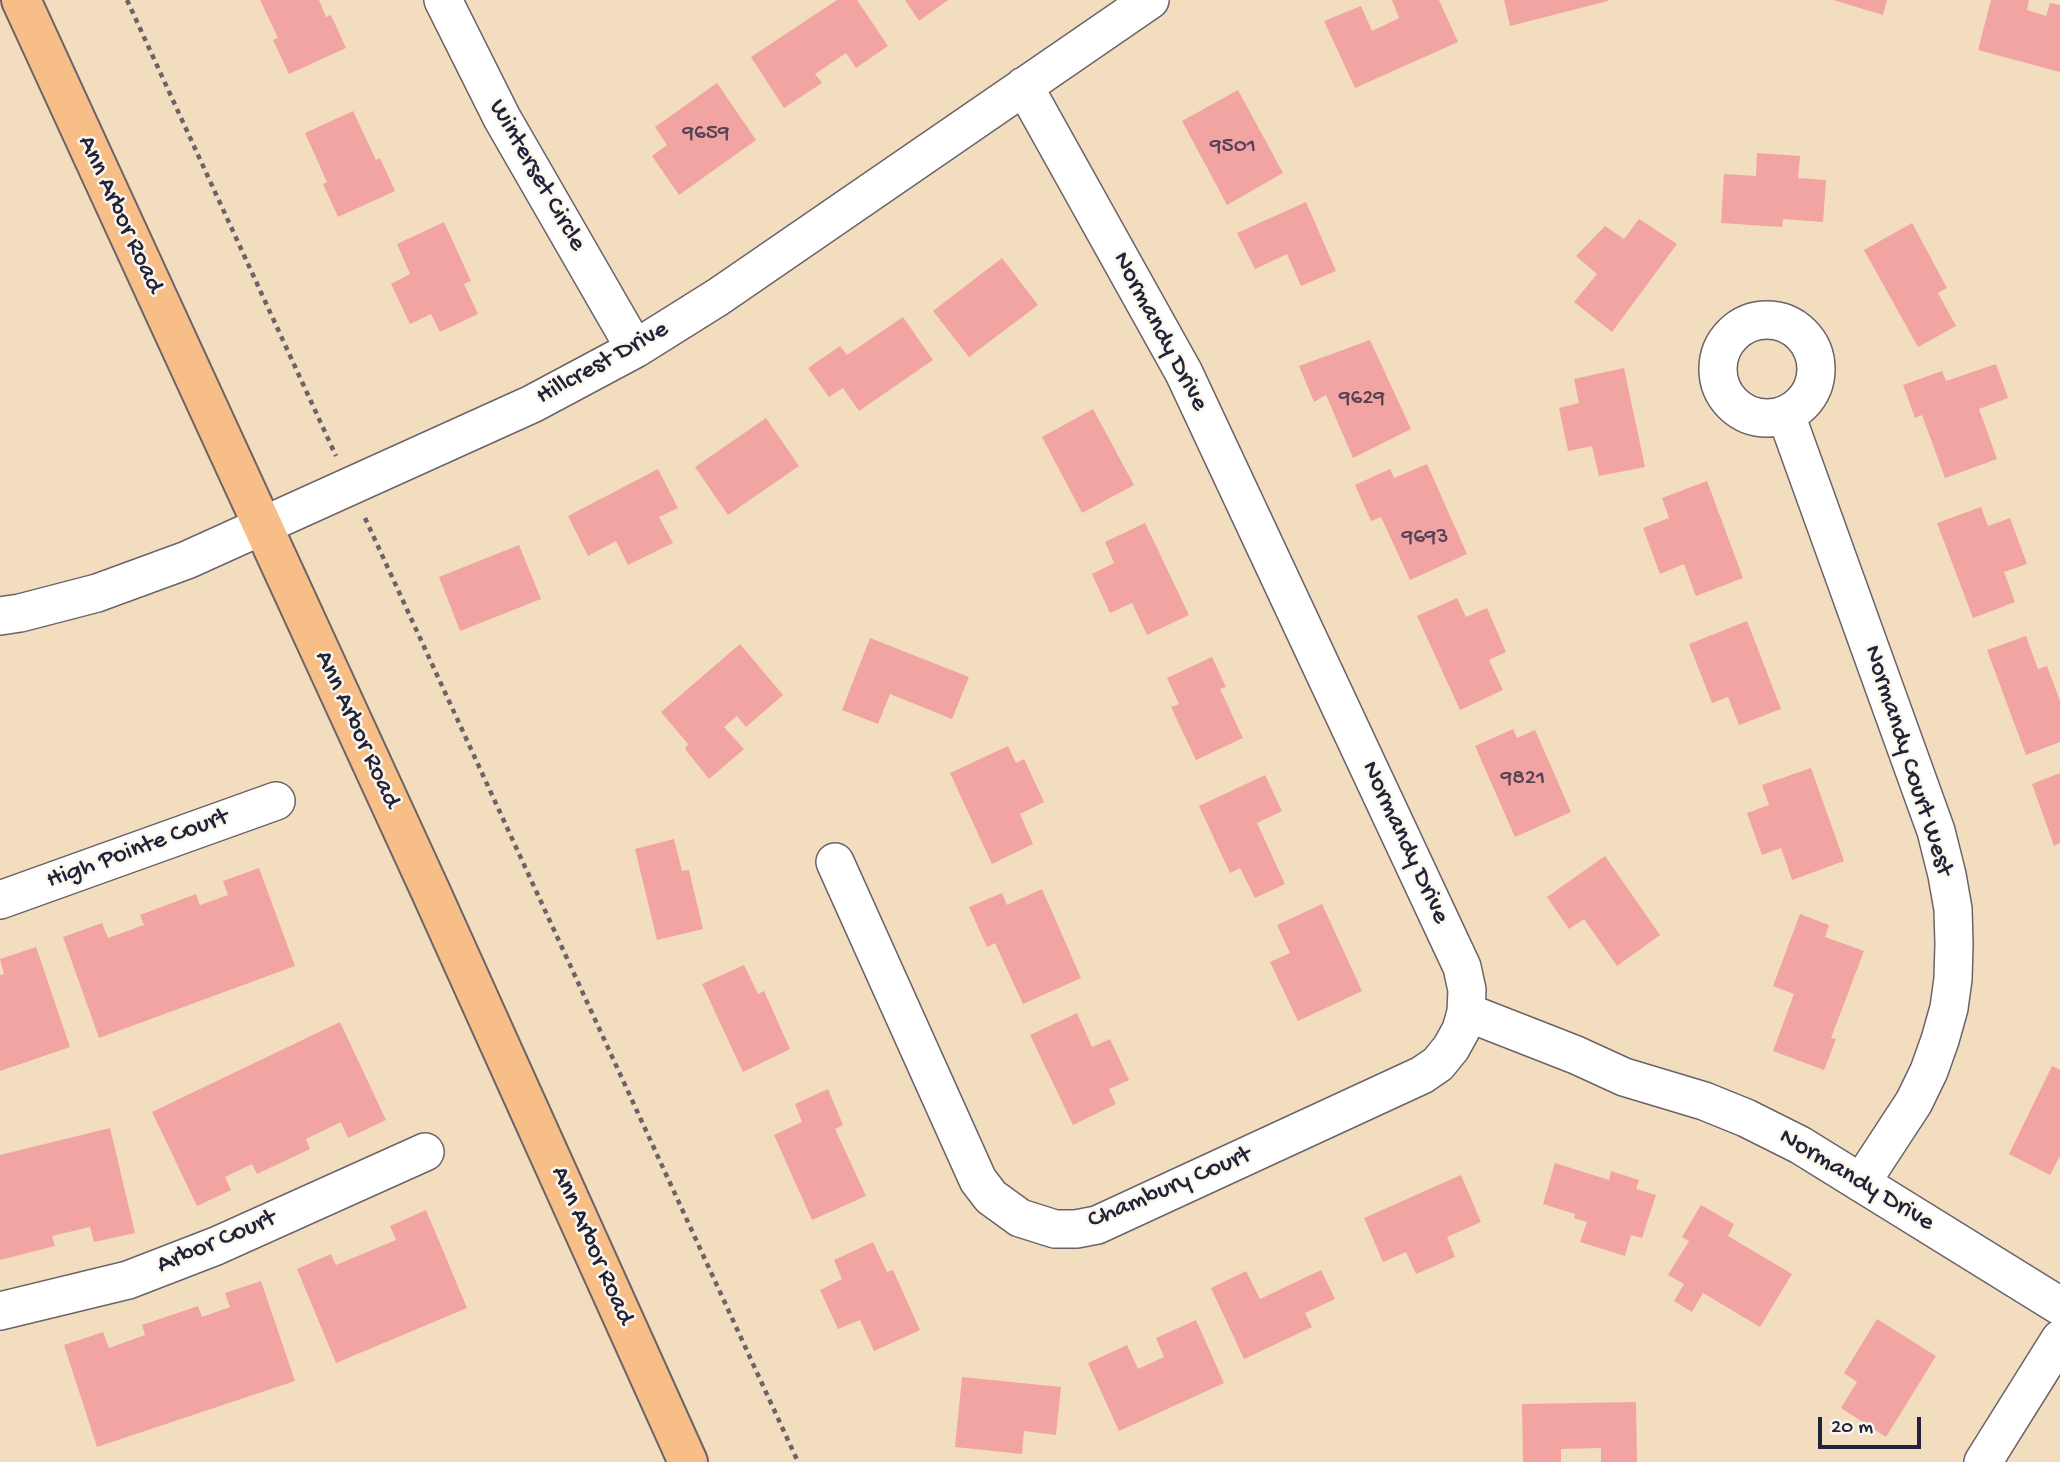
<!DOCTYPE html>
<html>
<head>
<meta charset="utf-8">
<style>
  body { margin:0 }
  #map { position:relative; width:2060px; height:1462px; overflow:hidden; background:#f2ddbf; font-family:"Gochi Hand",sans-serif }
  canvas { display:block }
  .scale { position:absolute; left:1818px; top:1417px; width:103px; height:32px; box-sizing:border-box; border:4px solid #22223b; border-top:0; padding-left:9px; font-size:21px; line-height:24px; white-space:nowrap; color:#22223b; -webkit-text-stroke:5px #fbf7ec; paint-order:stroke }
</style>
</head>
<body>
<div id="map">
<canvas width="2060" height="1462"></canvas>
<div class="scale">20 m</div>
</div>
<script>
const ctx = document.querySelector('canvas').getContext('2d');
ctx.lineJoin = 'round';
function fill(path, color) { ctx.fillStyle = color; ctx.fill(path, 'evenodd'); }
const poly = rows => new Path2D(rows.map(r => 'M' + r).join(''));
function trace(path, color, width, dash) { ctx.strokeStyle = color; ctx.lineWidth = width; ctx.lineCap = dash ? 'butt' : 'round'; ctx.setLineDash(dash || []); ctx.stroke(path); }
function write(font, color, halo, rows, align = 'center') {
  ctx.font = font + ' "Gochi Hand",sans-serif'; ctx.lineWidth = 5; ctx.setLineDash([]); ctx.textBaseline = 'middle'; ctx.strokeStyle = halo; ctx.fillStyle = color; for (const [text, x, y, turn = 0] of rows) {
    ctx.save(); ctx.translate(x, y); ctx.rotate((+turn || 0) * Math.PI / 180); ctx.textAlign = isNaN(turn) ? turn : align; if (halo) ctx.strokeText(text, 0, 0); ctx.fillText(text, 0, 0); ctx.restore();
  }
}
fill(poly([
  [260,0,319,0,326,17,331,15,346,48,289,74,273,40,278,38],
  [837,0,857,0,888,46,856,68,846,53,815,74,822,83,784,108,751,57],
  [905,0,948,0,919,21],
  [1392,0,1439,0,1458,42,1355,88,1324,21,1361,6,1372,31,1399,18],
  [1504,0,1608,0,1608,1,1510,26],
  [1833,0,1887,0,1883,15],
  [1991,0,2029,0,2027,10,2046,16,2050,3,2060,5,2060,72,1978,50],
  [717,83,756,140,679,195,652,156,667,145,655,127],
  [1238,90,1283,173,1227,205,1182,121],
  [353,111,376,160,380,158,395,191,338,217,323,184,327,182,305,133],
  [1757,153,1800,156,1798,178,1826,180,1823,222,1783,219,1782,227,1721,223,1724,174,1756,176],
  [1306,202,1336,271,1301,286,1287,254,1255,269,1237,233],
  [1639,219,1677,244,1612,332,1574,302,1597,274,1576,256,1605,226,1624,239],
  [444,222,471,281,464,284,478,314,440,332,431,314,410,324,391,284,410,274,397,244],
  [1912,223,1947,288,1938,293,1956,326,1918,347,1864,250],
  [1002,258,1038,305,969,357,933,311],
  [903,317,933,360,859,411,843,388,829,397,808,368,840,346,847,355],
  [1370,340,1411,429,1353,458,1326,395,1314,402,1299,366],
  [1996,364,2008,398,1979,409,1997,459,1945,478,1922,415,1915,418,1903,385,1942,371,1946,381],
  [1624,368,1645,467,1599,476,1592,446,1568,451,1559,408,1579,403,1574,379],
  [1093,409,1134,485,1082,513,1042,437],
  [766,418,799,466,728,515,695,467],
  [1427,464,1467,554,1410,580,1381,517,1371,521,1355,485,1390,469,1394,478],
  [658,469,678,508,659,517,673,543,628,565,616,541,588,556,568,516],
  [1707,481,1743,578,1696,596,1684,564,1660,574,1643,528,1669,518,1662,498],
  [1981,507,1988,526,2010,518,2027,564,2004,572,2015,602,1973,618,1937,523],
  [1145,523,1189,615,1147,635,1132,603,1110,613,1092,574,1114,563,1105,542],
  [519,545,541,599,460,631,439,577],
  [1457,598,1466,617,1487,608,1506,652,1489,660,1503,690,1460,710,1417,616],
  [1747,621,1781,709,1739,725,1728,697,1712,703,1689,644],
  [2026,636,2038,669,2047,666,2060,701,2060,742,2026,755,1987,650],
  [870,638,969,677,952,719,890,694,878,724,842,710],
  [740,644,783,695,746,727,737,716,724,727,744,749,709,779,685,749,688,744,661,712],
  [1212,657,1226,687,1220,689,1243,738,1196,760,1171,707,1179,704,1167,678],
  [1513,729,1517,738,1535,730,1571,812,1515,837,1475,746],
  [1008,746,1016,763,1024,759,1044,802,1020,814,1033,844,992,864,950,773],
  [1811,768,1844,861,1792,880,1781,848,1762,855,1747,813,1769,805,1762,785],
  [2060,773,2060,843,2054,846,2032,784],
  [1265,775,1282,811,1257,823,1285,884,1255,898,1240,868,1230,873,1199,806],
  [674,839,682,871,689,870,703,929,657,940,635,849],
  [1605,856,1660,935,1617,966,1584,919,1569,929,1547,897],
  [259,868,295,966,99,1038,63,937,102,923,108,938,144,925,140,915,196,894,200,905,228,895,223,881],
  [1042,889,1081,978,1023,1004,995,943,987,947,969,907,1002,893,1007,905],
  [1322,904,1362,991,1298,1021,1270,962,1290,953,1277,925],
  [1800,914,1829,925,1825,937,1864,951,1831,1038,1836,1039,1824,1070,1773,1051,1794,994,1773,986],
  [36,947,70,1047,0,1071,0,975,4,974,0,959],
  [744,965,758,994,764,991,790,1049,743,1072,702,984],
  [1077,1013,1092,1047,1110,1039,1129,1080,1109,1089,1116,1104,1073,1125,1030,1035],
  [340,1022,386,1120,348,1138,341,1122,306,1139,310,1149,257,1174,252,1164,225,1177,231,1190,197,1206,152,1112],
  [2052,1066,2060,1070,2060,1156,2050,1175,2009,1154],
  [828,1089,843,1125,835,1129,866,1196,812,1220,774,1135,802,1122,795,1104],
  [110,1128,135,1233,94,1242,90,1227,52,1236,55,1246,0,1260,0,1155],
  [1555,1163,1609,1180,1611,1171,1639,1180,1636,1189,1656,1195,1642,1238,1631,1235,1625,1256,1580,1242,1587,1222,1574,1218,1575,1214,1543,1204],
  [1461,1175,1481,1222,1447,1237,1455,1257,1416,1274,1406,1252,1383,1262,1364,1218],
  [1701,1205,1734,1224,1728,1236,1792,1274,1760,1327,1703,1293,1692,1312,1674,1301,1684,1284,1668,1275,1689,1241,1682,1237],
  [426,1210,467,1308,336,1363,297,1269,331,1254,336,1265,396,1240,390,1226],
  [873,1242,887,1272,893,1270,920,1330,874,1351,860,1320,838,1329,820,1290,842,1279,834,1260],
  [1321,1270,1335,1299,1305,1313,1312,1327,1244,1359,1211,1288,1246,1271,1260,1299],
  [261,1281,295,1381,97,1447,64,1345,103,1332,109,1348,145,1335,142,1325,198,1306,202,1317,230,1307,225,1293],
  [1877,1319,1936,1356,1886,1437,1841,1408,1857,1382,1844,1373],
  [1196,1320,1224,1383,1119,1431,1088,1363,1127,1345,1138,1369,1164,1357,1156,1338],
  [962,1377,1061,1387,1056,1435,1024,1431,1022,1454,955,1447],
  [1636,1402,1637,1462,1601,1462,1601,1448,1561,1449,1561,1462,1523,1462,1522,1404]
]), '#f2a4a3');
const minor = poly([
  [443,0,502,118,635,349],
  '1718 369a49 49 0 1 1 98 0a49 49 0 1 1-98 0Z',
  [1786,415,1936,831,1947,875,1953,909,1954,944,1953,979,1949,1008,1940,1040,1929,1071,1914,1102,1861,1183],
  [0,616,20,613,97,593,187,560,532,404,635,349,718,297,1150,0],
  [835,862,978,1180,991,1197,1020,1218,1055,1229,1076,1229,1097,1225,1422,1075,1438,1064,1451,1048,1461,1030,1466,1012,1467,990,1462,967,1184,373,1024,86],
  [0,900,276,801],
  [1466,1012,1576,1055,1624,1077,1704,1101,1746,1118,1800,1145,2060,1306],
  [0,1311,128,1280,216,1246,425,1152],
  [1983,1462,2060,1339]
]);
const major = poly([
  [21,0,430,890,688,1462]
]);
trace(minor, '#6b6369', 40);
trace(major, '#6b6369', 42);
trace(poly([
  [127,0,336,456],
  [365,518,798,1462]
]), '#6b6369', 4.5, [5, 5]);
trace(minor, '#fff', 37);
trace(major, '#f7be88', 38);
write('23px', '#564255', null, [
  ["9659",706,134],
  ["9501",1233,147],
  ["9629",1362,399],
  ["9693",1425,538],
  ["9821",1523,779]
]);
write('26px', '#22223b', '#fbf7ec', [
  ["Winterset Circle",536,176,60],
  ["Ann Arbor Road",119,215,65],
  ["Normandy Drive",1159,332,62],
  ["Hillcrest Drive",603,364,-29],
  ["Ann Arbor Road",356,730,65],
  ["Normandy Court West",1907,761,72],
  ["Normandy Drive",1404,843,65],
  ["High Pointe Court",138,850,-20],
  ["Normandy Drive",1856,1181,31],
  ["Chambury Court",1170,1189,-23],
  ["Arbor Court",217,1243,-23],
  ["Ann Arbor Road",591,1246,66]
]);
</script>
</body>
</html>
